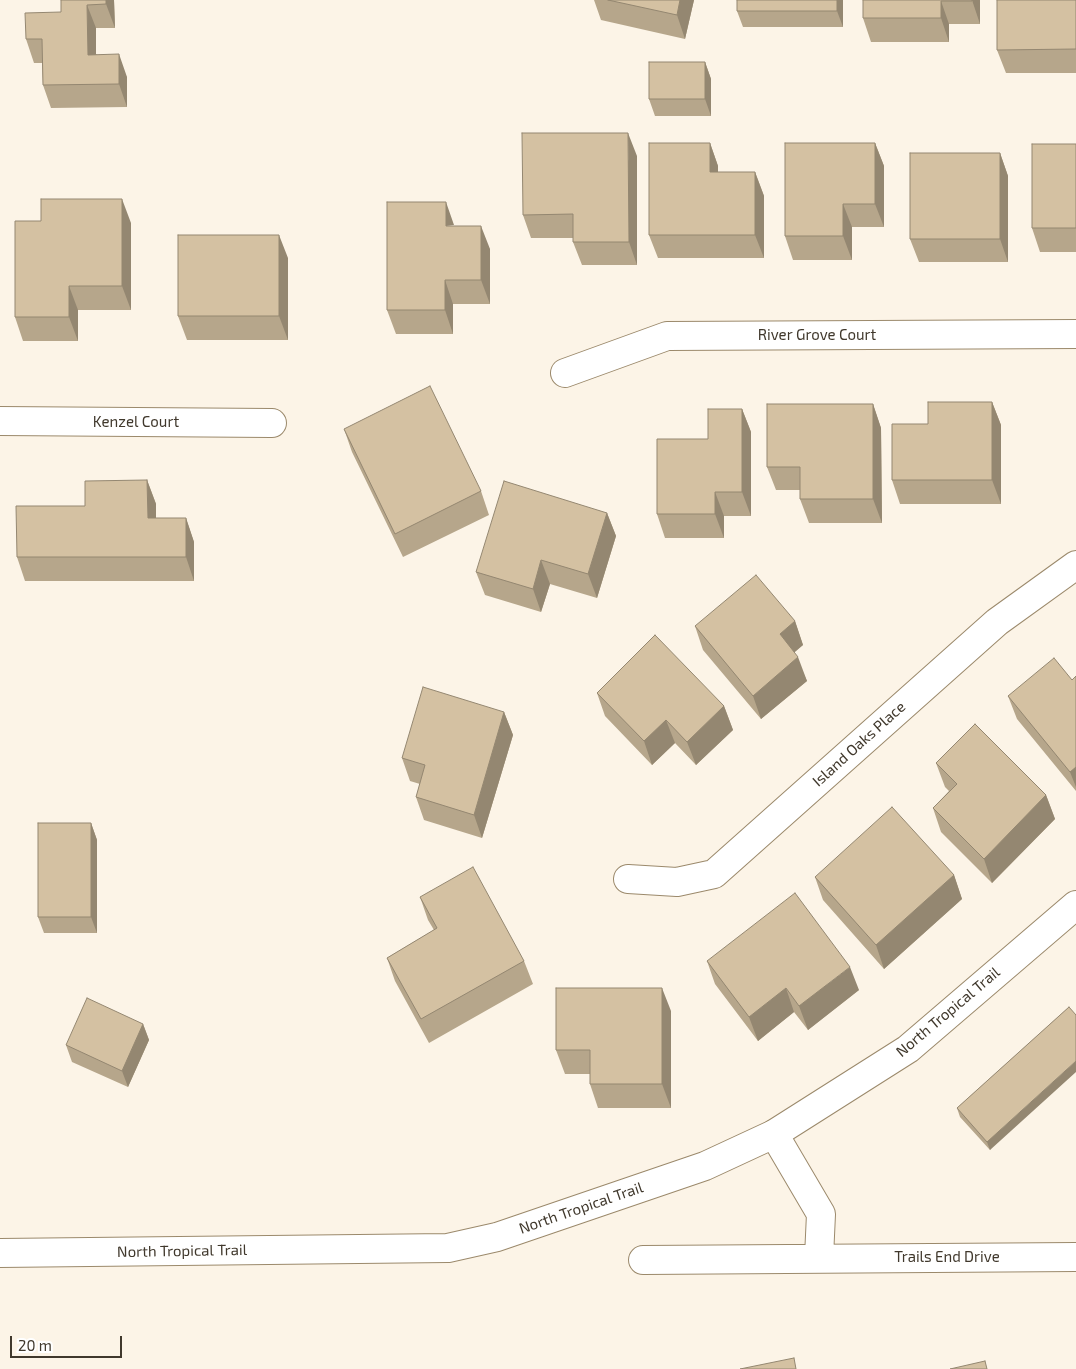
<!DOCTYPE html>
<html>
<head>
<meta charset="utf-8">
<style>
  body { margin:0 }
  #map { position:relative; width:1076px; height:1369px; overflow:hidden; background:#fcf4e7; font-family:"Exo 2",sans-serif }
  canvas { display:block }
  .scale { position:absolute; left:10px; top:1336px; width:112px; height:22px; box-sizing:border-box; border:2px solid #40382c; border-top:0; padding-left:6px; font-size:15px; line-height:18px; white-space:nowrap; color:#40382c; -webkit-text-stroke:4px #fff; paint-order:stroke }
</style>
</head>
<body>
<div id="map">
<canvas width="1076" height="1369"></canvas>
<div class="scale">20 m</div>
</div>
<script>
const ctx = document.querySelector('canvas').getContext('2d');
ctx.lineJoin = 'round';
const poly = rows => new Path2D(rows.map(r => 'M' + r).join(''));
function trace(path, color, width, dash) { ctx.strokeStyle = color; ctx.lineWidth = width; ctx.lineCap = dash ? 'butt' : 'round'; ctx.setLineDash(dash || []); ctx.stroke(path); }
function fill(path, color) { ctx.fillStyle = color; ctx.fill(path, 'evenodd'); }
function write(font, color, halo, rows, align = 'center') {
  ctx.font = font + ' "Exo 2",sans-serif'; ctx.lineWidth = 4; ctx.setLineDash([]); ctx.textBaseline = 'middle'; ctx.strokeStyle = halo; ctx.fillStyle = color; for (const [text, x, y, turn = 0] of rows) {
    ctx.save(); ctx.translate(x, y); ctx.rotate((+turn || 0) * Math.PI / 180); ctx.textAlign = isNaN(turn) ? turn : align; if (halo) ctx.strokeText(text, 0, 0); ctx.fillText(text, 0, 0); ctx.restore();
  }
}
const street = poly([
  [565,373,667,336,1076,334],
  [0,421,272,423],
  [628,879,677,882,714,874,997,622,1076,565],
  [774,1134,821,1214,819,1257],
  [643,1260,1076,1257]
]);
const secondary = poly([
  [0,1253,448,1248,497,1237,705,1166,774,1134,908,1049,1076,905]
]);
trace(street, '#9b896b', 30);
trace(secondary, '#9b896b', 30);
trace(street, '#fff', 28);
trace(secondary, '#fff', 28);
fill(poly([
  [61,0,114,0,115,28,96,28,96,54,127,77,127,107,51,108,43,85,42,63,34,63,26,39,61,12],
  [594,0,694,0,685,39,601,20],
  [843,0,843,27,743,27,737,11],
  [863,0,980,0,980,24,949,24,949,42,871,42,863,18],
  [1076,0,1076,73,1006,73,997,50],
  [705,62,711,79,711,116,655,116,649,99],
  [710,143,718,166,718,172,755,172,764,196,764,258,658,258,649,235],
  [875,143,884,166,884,227,852,227,852,260,793,260,785,236],
  [1076,144,1076,252,1040,252,1032,228],
  [1000,153,1008,176,1008,262,919,262,910,239],
  [637,156,637,265,582,265,573,242,573,238,531,238,523,215],
  [131,223,131,310,78,310,78,341,23,341,15,317],
  [454,226,490,249,490,304,453,304,453,334,396,334,387,310],
  [288,258,288,340,187,340,178,316],
  [992,402,1001,425,1001,504,900,504,892,480,928,424],
  [873,404,881,428,882,523,809,523,800,499,800,490,776,490,767,467],
  [742,409,751,432,751,516,724,516,724,538,665,538,657,514,708,439],
  [344,429,481,491,489,515,403,557,352,452],
  [147,480,156,504,156,518,186,518,194,542,194,581,25,581,17,557,85,506],
  [607,513,616,536,597,598,550,584,541,612,485,595,476,572],
  [795,621,803,645,794,652,807,681,761,719,703,650,695,626],
  [1076,676,1076,791,1017,719,1008,696,1072,680],
  [597,693,724,706,733,730,696,765,675,743,652,765,605,716],
  [504,712,513,735,482,838,424,820,416,797,420,784,410,781,402,758],
  [936,763,1046,795,1055,819,992,883,941,832,933,808,949,791,945,787],
  [91,823,97,840,97,933,44,933,38,917],
  [954,875,962,899,884,969,823,900,815,877],
  [420,897,524,961,533,984,429,1043,395,981,387,958,434,930,428,920],
  [707,961,859,990,808,1030,794,1012,758,1041,715,984],
  [1069,1007,990,1150,960,1117,957,1108],
  [671,1011,671,1108,598,1108,590,1084,590,1074,565,1074,556,1050],
  [143,1024,149,1040,128,1087,72,1062,66,1045]
]), '#b6a68b');
fill(poly([
  [106,0,114,0,115,28,106,4],
  [680,0,694,0,685,39,677,15],
  [837,0,843,0,843,27,837,11],
  [972,0,980,0,980,24],
  [941,1,949,24,949,42,941,18],
  [87,5,96,28,96,78,88,55],
  [119,54,127,77,127,107,119,84],
  [705,62,711,79,711,116,705,99],
  [628,133,637,156,637,265,629,242],
  [710,143,718,166,718,196,710,172],
  [875,143,884,166,884,227,875,204],
  [1000,153,1008,176,1008,262,1000,239],
  [755,172,764,196,764,258,755,235],
  [122,199,131,223,131,310,122,286],
  [446,202,454,225,446,226],
  [843,204,852,227,852,260,843,236],
  [481,226,490,249,490,304,481,280],
  [279,235,288,258,288,340,279,316],
  [445,280,453,304,453,334,445,310],
  [69,286,78,310,78,341,69,317],
  [992,402,1001,425,1001,504,992,480],
  [873,404,881,428,882,523,873,499],
  [742,409,751,432,751,516,742,492],
  [147,480,156,504,156,542,148,518],
  [715,492,724,516,724,538,715,514],
  [607,513,616,536,597,598,588,574],
  [186,518,194,542,194,581,186,557],
  [541,560,550,584,541,612,533,589],
  [795,621,803,645,788,658,780,634],
  [798,657,807,681,761,719,753,696],
  [724,706,733,730,696,765,687,742],
  [504,712,513,735,482,838,474,815],
  [666,720,675,743,652,765,644,741],
  [1076,767,1076,787,1070,772],
  [1046,795,1055,819,992,883,984,859],
  [91,823,97,840,97,933,91,917],
  [954,875,962,899,884,969,876,945],
  [850,967,859,990,808,1030,799,1006],
  [662,988,671,1011,671,1108,662,1084],
  [786,988,794,1012,758,1041,749,1017],
  [143,1024,149,1040,128,1087,122,1071],
  [1076,1061,1076,1072,990,1150,987,1142]
]), '#948771');
const building = poly([
  [61,0,106,0,106,4,87,5,88,55,119,54,119,84,43,85,42,39,26,39,25,13,61,12,61,0],
  [608,0,680,0,677,15,608,0],
  [737,0,837,0,837,11,737,11,737,0],
  [863,0,972,0,972,1,941,1,941,18,863,18,863,0],
  [997,0,1076,0,1076,49,997,50,997,0],
  [649,62,705,62,705,99,649,99,649,62],
  [522,133,628,133,629,242,573,242,573,214,523,215,522,133],
  [649,143,710,143,710,172,755,172,755,235,649,235,649,143],
  [785,143,875,143,875,204,843,204,843,236,785,236,785,143],
  [1032,144,1076,144,1076,228,1032,228,1032,144],
  [910,153,1000,153,1000,239,910,239,910,153],
  [41,199,122,199,122,286,69,286,69,317,15,317,15,221,41,221,41,199],
  [387,202,446,202,446,226,481,226,481,280,445,280,445,310,387,310,387,202],
  [178,235,279,235,279,316,178,316,178,235],
  [430,386,481,491,395,534,344,429,430,386],
  [928,402,992,402,992,480,892,480,892,424,928,424,928,402],
  [767,404,873,404,873,499,800,499,800,467,767,467,767,404],
  [708,409,742,409,742,492,715,492,715,514,657,514,657,439,708,439,708,409],
  [147,480,148,518,186,518,186,557,17,557,16,506,85,506,85,481,147,480],
  [504,481,607,513,588,574,541,560,533,589,476,572,504,481],
  [756,575,795,621,780,634,798,657,753,696,695,626,756,575],
  [655,635,724,706,687,742,666,720,644,741,597,693,655,635],
  [1054,658,1072,680,1076,676,1076,767,1070,772,1008,696,1054,658],
  [423,687,504,712,474,815,416,797,425,765,402,758,423,687],
  [975,724,1046,795,984,859,933,808,957,784,936,763,975,724],
  [892,807,954,875,876,945,815,877,892,807],
  [38,823,91,823,91,917,38,917,38,823],
  [473,867,524,961,421,1019,387,958,437,928,420,897,473,867],
  [795,893,850,967,799,1006,786,988,749,1017,707,961,795,893],
  [556,988,662,988,662,1084,590,1084,590,1050,556,1050,556,988],
  [87,998,143,1024,122,1071,66,1045,87,998],
  [1069,1007,1076,1015,1076,1061,987,1142,957,1108,1069,1007],
  [794,1358,796,1369,740,1369,794,1358],
  [985,1361,987,1369,950,1369,985,1361]
]);
fill(building, '#d4c1a2');
trace(building, '#948771', 1);
write('15px', '#40382c', '#fff', [
  ["River Grove Court",817,335],
  ["Kenzel Court",136,422],
  ["Island Oaks Place",859,744,-42],
  ["North Tropical Trail",948,1012,-40],
  ["North Tropical Trail",581,1208,-19],
  ["North Tropical Trail",182,1251,-1],
  ["Trails End Drive",947,1257]
]);
</script>
</body>
</html>
